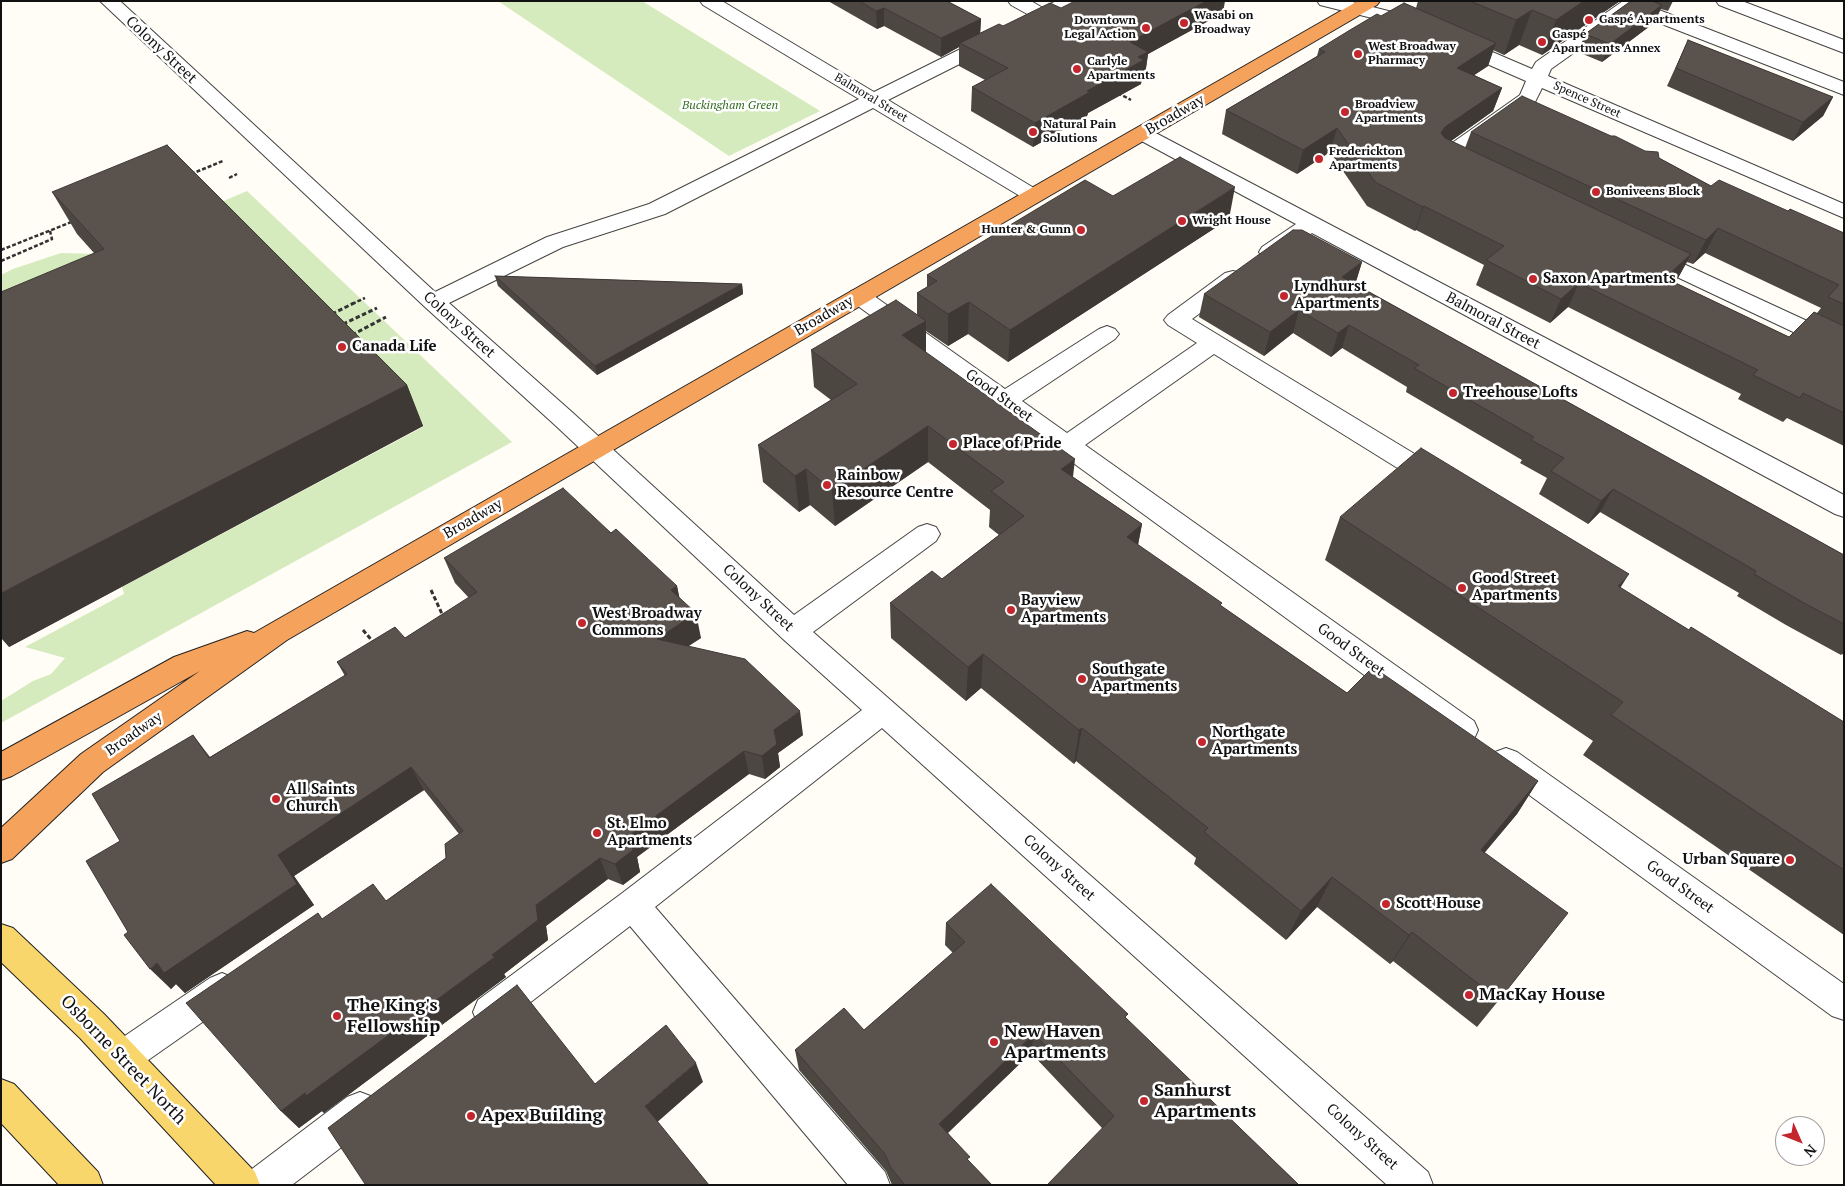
<!DOCTYPE html>
<html>
<head>
<meta charset="utf-8">
<style>
  body { margin:0 }
  #map { position:relative; width:1845px; height:1186px; overflow:hidden; background:#fffdf5; font-family:"PT Serif",serif }
  canvas { display:block }
  .frame { position:absolute; inset:0; border:2px solid #111; pointer-events:none }
  .north { position:absolute; left:1775px; top:1116px; width:50px; height:50px; box-sizing:border-box; background:#fff; border:1px solid #a0a0a0; border-radius:50%; rotate:134deg; font-size:14px; font-weight:700; line-height:20px; text-align:center; color:#111 }
  .north::after { content:''; display:block; margin:auto; width:18px; height:22px; background:#c4262e; clip-path:polygon(50% 0,100% 100%,50% 72%,0 100%) }
</style>
</head>
<body>
<div id="map">
<canvas width="1845" height="1186"></canvas>
<div class="frame"></div>
<div class="north">N</div>
</div>
<script>
const ctx = document.querySelector('canvas').getContext('2d');
ctx.lineJoin = 'round';
function fill(path, color) { ctx.fillStyle = color; ctx.fill(path, 'evenodd'); }
const poly = rows => new Path2D(rows.map(r => 'M' + r).join(''));
function trace(path, color, width, dash) { ctx.strokeStyle = color; ctx.lineWidth = width; ctx.lineCap = dash ? 'butt' : 'round'; ctx.setLineDash(dash || []); ctx.stroke(path); }
function write(font, color, halo, rows, align = 'center') {
  ctx.font = font + ' "PT Serif",serif'; ctx.lineWidth = 5; ctx.setLineDash([]); ctx.textBaseline = 'middle'; ctx.strokeStyle = halo; ctx.fillStyle = color; for (const [text, x, y, turn = 0] of rows) {
    ctx.save(); ctx.translate(x, y); ctx.rotate((+turn || 0) * Math.PI / 180); ctx.textAlign = isNaN(turn) ? turn : align; if (halo) ctx.strokeText(text, 0, 0); ctx.fillText(text, 0, 0); ctx.restore();
  }
}
fill(poly([
  [498,1,642,1,820,111,729,156],
  [247,191,512,442,1,723,1,701,33,681,51,674,65,658,25,647,124,594,122,587,423,427,1,343,1,275,13,269,61,253,99,254]
]), '#d5ebbd');
const minor = poly([
  [100,1,120,1,435,292,547,237,649,204,859,99,703,5,700,1,722,1,874,92,1029,15,1011,5,1008,1,1031,1,1043,8,1056,1,1079,1,1076,5,1049,19,888,100,1039,191,1043,195,1039,199,1032,201,1025,199,873,108,665,214,563,247,449,303,573,413,794,615,918,527,927,524,936,527,940,534,936,541,813,632,1428,1172,1433,1185,1387,1185,882,728,655,907,885,1172,890,1185,848,1185,630,926,502,1024,490,1029,478,1024,473,1012,478,1000,621,894,862,710,783,639,555,425,425,307,100,1],
  [1317,1,1349,1,1408,16,1424,23,1427,27,1424,31,1418,32,1396,24,1320,5,1317,1],
  [1623,1,1636,1,1844,82,1844,95,1631,12,1551,69,1548,76,1844,204,1844,218,1542,88,1535,102,1459,156,1468,161,1471,165,1468,169,1461,171,1454,169,1438,161,1435,157,1438,153,1520,95,1526,81,1448,47,1446,43,1448,39,1455,37,1462,39,1532,69,1536,62,1623,1],
  [1716,1,1742,1,1844,40,1844,53,1719,5,1716,1],
  [1143,128,1150,130,1844,495,1844,517,1835,514,1312,233,1278,257,1270,259,1262,257,1259,252,1262,247,1296,224,1136,138,1133,134,1136,130,1143,128],
  [1649,248,1844,338,1844,356,1641,260,1638,255,1641,250,1649,248],
  [1233,271,1241,273,1244,278,1241,283,1192,319,1446,473,1450,480,1446,487,1437,489,1428,487,1214,354,1085,445,1474,721,1478,730,1474,739,1463,742,1452,739,851,301,848,296,851,291,859,289,867,291,1005,389,1099,329,1107,326,1115,329,1119,334,1115,339,1022,401,1067,433,1197,343,1168,325,1164,320,1168,315,1225,273,1233,271],
  [1506,748,1517,752,1844,984,1844,1020,1832,1016,1495,770,1491,761,1495,752,1506,748],
  [222,973,234,978,239,989,234,1000,134,1070,122,1075,110,1070,104,1058,110,1046,210,978,222,973],
  [360,1092,373,1097,378,1110,373,1123,292,1185,243,1185,248,1172,347,1097,360,1092]
]);
const major = poly([
  [1,924,13,928,104,1014,255,1172,260,1185,216,1185,80,1038,1,962,1,924],
  [1,1079,14,1084,98,1172,103,1185,59,1185,1,1123,1,1079]
]);
const highway = poly([
  [1358,1,1380,1,1377,5,287,640,103,772,12,859,1,863,1,828,81,754,200,671,12,776,1,780,1,752,174,657,247,631,254,633,1358,1]
]);
trace(minor, '#444', 2);
trace(major, '#222', 2);
trace(highway, '#222', 2);
trace(poly([
  [1118,93,1131,100],
  [191,174,223,161],
  [229,178,237,174],
  [1,250,74,221],
  [1,261,52,239,50,231],
  [352,304,365,298]
]), '#333', 2.5, [4, 2]);
trace(poly([
  [332,314,354,303],
  [343,324,377,308],
  [352,335,386,317],
  [431,590,443,616],
  [363,630,374,643]
]), '#333', 3, [4.5, 2.5]);
fill(minor, '#fff');
fill(major, '#f9d66b');
fill(highway, '#f5a25d');
fill(poly([
  [828,1,947,1,981,19,980,33,1061,8,1223,13,1148,54,1145,75,1142,77,1141,84,1088,113,1087,116,1033,147,971,111,972,87,985,80,959,66,959,47,941,57,884,26,877,29],
  [1418,1,1620,1,1542,55,1519,45,1504,55,1493,50,1488,66,1474,75,1502,88,1493,111,1451,141,1465,148,1471,132,1659,158,1711,186,1788,211,1844,233,1844,446,1787,418,1783,422,1738,399,1741,394,1568,307,1550,323,1476,285,1484,265,1416,230,1415,231,1367,206,1330,152,1297,174,1222,134,1226,110,1317,56,1319,49,1381,16,1416,8],
  [1705,253,1821,308,1817,313,1789,337,1674,282,1678,278,1687,262,1693,264],
  [1631,1,1673,1,1668,11,1661,9,1654,23,1602,62,1578,52,1585,34],
  [1688,40,1833,97,1823,116,1793,141,1667,86],
  [52,192,407,385,423,426,9,647,94,253,77,234],
  [1113,196,1229,219,1008,362,968,334,948,346,926,331,926,353,1073,477,1142,524,1138,545,1221,606,1347,693,1538,781,1517,814,1484,853,1499,1000,1477,1027,1393,961,1390,964,1317,907,1286,940,1194,864,1196,858,1076,761,1074,764,981,688,966,701,891,638,890,603,942,579,999,535,989,527,990,510,928,462,835,526,810,505,799,512,763,482,758,445,831,400,814,387,811,350,917,315,917,293,927,287,927,275],
  [1362,262,1355,284,1844,555,1844,655,1842,654,1841,655,1786,625,1737,596,1739,593,1600,512,1588,524,1539,494,1547,478,1520,463,1522,460,1406,392,1407,387,1342,348,1331,357,1293,333,1264,356,1199,317,1204,294],
  [495,276,742,284,743,294,597,375,498,286],
  [1340,517,1620,588,1689,630,1844,722,1844,935,1583,755,1593,741,1325,560],
  [611,533,677,586,679,597,701,638,688,646,803,735,778,753,780,767,765,779,749,774,637,857,640,872,623,885,608,879,546,926,548,940,504,974,506,977,324,1113,322,1111,299,1128,281,1111,322,919,386,901,446,858,459,834,424,790,294,876,314,905,185,993,176,984,171,989,128,932,120,841,193,735,210,757,345,676,337,662,405,638,469,598,455,583,444,558],
  [946,923,1126,1019,1299,1185,1102,1128,1031,1053,948,1133,969,1161,992,1185,892,1185,886,1171,799,1070,795,1050,864,1030,953,953,945,945]
]), '#4d4742');
fill(poly([
  [1206,1,1225,1,1223,13,1148,54,1145,75,1142,77,1141,84,1088,113,1087,116,1033,147,1035,123,1087,91,1130,42],
  [1584,1,1620,1,1542,55,1556,20],
  [1662,5,1654,23,1602,62,1610,44],
  [884,8,884,26,877,29,876,11],
  [1532,10,1519,45,1504,55,1516,20],
  [981,19,980,37,960,43,959,47,941,57,941,38],
  [1496,43,1488,66,1449,92,1457,68],
  [1502,88,1493,111,1437,151,1441,133,1445,127],
  [1833,97,1823,116,1793,141,1803,122],
  [1337,128,1330,152,1297,174,1303,150],
  [1235,187,1229,219,1008,362,1010,330],
  [1424,206,1416,230,1415,231,1423,207],
  [1718,228,1705,253,1693,264,1706,240],
  [1691,254,1678,278,1652,302,1665,278],
  [1362,262,1355,285,1342,277],
  [1579,283,1568,307,1550,323,1561,299],
  [742,284,743,294,597,375,595,366],
  [969,302,968,334,948,346,948,314],
  [1299,310,1293,333,1264,356,1270,332],
  [926,321,926,358,902,335],
  [1349,325,1342,348,1331,357,1338,333],
  [407,385,423,426,9,647,1,638,1,593],
  [928,426,928,462,835,526,832,490],
  [1075,459,1071,495,1061,469],
  [806,469,810,505,799,512,795,476],
  [1613,489,1600,512,1588,524,1601,501],
  [1142,524,1135,560,1127,537],
  [1629,574,1602,617,1618,586],
  [677,586,682,610,671,590],
  [696,613,701,638,663,663,657,639],
  [983,654,981,688,966,701,968,667],
  [800,711,803,735,778,753,780,767,765,779,762,756,774,730],
  [1082,728,1076,761,1074,764,1079,730],
  [744,751,749,774,637,857,640,872,623,885,615,864,630,835],
  [411,767,424,790,294,876,314,905,185,993,176,984,171,989,150,969,157,963,278,855],
  [1538,781,1517,814,1461,881,1481,850],
  [600,858,608,879,546,926,548,940,504,974,506,977,324,1113,322,1111,299,1128,281,1111,536,905],
  [1332,877,1317,907,1286,940,1301,911],
  [1412,932,1393,961,1390,964,1409,935],
  [1034,1034,1031,1053,939,1141,939,1124],
  [696,1063,703,1082,654,1125,645,1106]
]), '#3f3936');
const building = poly([
  [859,1,947,1,981,19,941,38,884,8,876,11,859,1],
  [1075,1,1206,1,1130,42,1148,52,1138,57,1144,60,1087,91,1090,92,1035,123,972,87,1008,68,960,43,999,24,1003,26,1050,3,1061,8,1075,1],
  [1470,1,1584,1,1556,20,1532,10,1516,20,1470,1],
  [1631,1,1652,1,1662,5,1610,44,1585,34,1631,1],
  [1404,3,1496,43,1457,68,1502,88,1445,127,1441,133,1445,138,1691,254,1665,278,1789,337,1814,312,1844,326,1844,413,1803,393,1800,398,1753,375,1758,370,1579,283,1561,299,1486,260,1504,246,1424,206,1423,207,1375,182,1337,128,1303,150,1226,110,1325,52,1319,49,1350,30,1377,14,1381,16,1404,3],
  [1688,40,1833,97,1803,122,1676,68,1688,40],
  [1522,96,1611,136,1615,136,1645,151,1658,152,1659,158,1711,186,1719,180,1788,211,1790,209,1844,233,1844,304,1828,297,1839,285,1718,228,1706,240,1471,132,1522,96],
  [167,145,407,385,1,593,1,292,104,249,52,192,167,145],
  [1180,157,1235,187,1010,330,969,302,948,314,917,293,937,281,927,275,1085,180,1113,196,1180,157],
  [1293,230,1302,230,1362,262,1342,277,1844,555,1844,624,1804,603,1754,574,1756,571,1613,489,1601,501,1551,471,1564,458,1531,440,1534,437,1414,368,1419,365,1349,325,1338,333,1299,310,1270,332,1204,294,1293,230],
  [495,276,742,284,595,366,495,276],
  [896,300,926,321,902,335,1075,459,1061,469,1142,524,1127,537,1222,603,1220,605,1347,693,1373,667,1538,781,1481,850,1568,913,1499,1000,1412,932,1409,935,1332,877,1301,911,1204,832,1208,828,1082,728,1079,730,983,654,968,667,890,603,932,571,942,579,1024,516,991,491,1004,482,928,426,832,490,806,469,795,476,758,445,857,384,811,350,896,300],
  [1421,448,1629,574,1618,586,1689,630,1691,627,1844,722,1844,870,1611,715,1623,702,1340,517,1421,448],
  [563,488,611,533,616,529,677,586,671,590,696,613,657,639,745,659,800,711,774,730,777,744,762,756,744,751,630,835,633,850,615,864,600,858,536,905,538,920,492,955,495,957,306,1096,305,1093,281,1111,186,1003,318,913,322,919,373,884,386,901,446,858,445,844,463,831,411,767,278,855,297,884,164,973,157,963,150,969,124,935,128,932,86,861,120,841,92,794,193,735,209,758,347,674,337,662,395,627,405,638,477,592,444,558,563,488],
  [991,884,1128,1014,1125,1017,1299,1185,1047,1185,1114,1116,1034,1034,939,1124,970,1157,967,1159,992,1185,905,1185,891,1168,885,1154,795,1050,844,1008,864,1030,965,942,946,923,991,884],
  [517,985,595,1084,666,1025,696,1063,645,1106,709,1185,364,1185,365,1184,328,1128,517,985]
]);
fill(building, '#5a524d');
trace(building, '#3f3936', 1);
for (const [x, y, r, color] of [
  [1589,20,5,"#c4262e"],
  [1184,23,5,"#c4262e"],
  [1146,28,5,"#c4262e"],
  [1542,42,5,"#c4262e"],
  [1358,54,5,"#c4262e"],
  [1077,69,5,"#c4262e"],
  [1345,112,5,"#c4262e"],
  [1033,132,5,"#c4262e"],
  [1319,159,5,"#c4262e"],
  [1596,192,5,"#c4262e"],
  [1182,221,5,"#c4262e"],
  [1081,230,5,"#c4262e"],
  [1533,279,5,"#c4262e"],
  [1284,296,5,"#c4262e"],
  [342,347,5,"#c4262e"],
  [1453,393,5,"#c4262e"],
  [953,444,5,"#c4262e"],
  [827,485,5,"#c4262e"],
  [1462,588,5,"#c4262e"],
  [1011,610,5,"#c4262e"],
  [582,623,5,"#c4262e"],
  [1082,679,5,"#c4262e"],
  [1202,742,5,"#c4262e"],
  [276,799,5,"#c4262e"],
  [597,833,5,"#c4262e"],
  [1790,860,5,"#c4262e"],
  [1386,904,5,"#c4262e"],
  [1469,995,5,"#c4262e"],
  [337,1016,5,"#c4262e"],
  [994,1042,5,"#c4262e"],
  [1144,1101,5,"#c4262e"],
  [471,1116,5,"#c4262e"]
]) { const dot = new Path2D(); dot.arc(x, y, r, 0, 2 * Math.PI); ctx.fillStyle = color; ctx.fill(dot); trace(dot, '#fff', 2); }
write('bold 12px', '#111', '#fff', [
  ["Wasabi on",1194,16],
  ["Broadway",1194,30],
  ["Gaspé Apartments",1599,20],
  ["Downtown",1136,21,"right"],
  ["Legal Action",1136,35,"right"],
  ["Gaspé",1552,35],
  ["Apartments Annex",1552,49],
  ["West Broadway",1368,47],
  ["Pharmacy",1368,61],
  ["Carlyle",1087,62],
  ["Apartments",1087,76],
  ["Broadview",1355,105],
  ["Apartments",1355,119],
  ["Natural Pain",1043,125],
  ["Solutions",1043,139],
  ["Frederickton",1329,152],
  ["Apartments",1329,166],
  ["Boniveens Block",1606,192],
  ["Wright House",1192,221],
  ["Hunter & Gunn",1071,230,"right"]
], 'left');
write('12px', '#111', '#fff', [
  ["Balmoral Street",871,98,31],
  ["Spence Street",1587,100,24]
]);
write('italic 12px', '#2f6b1f', '#fff', [
  ["Buckingham Green",730,106]
]);
write('15px', '#111', '#fff', [
  ["Colony Street",161,50,43],
  ["Broadway",1175,115,-30],
  ["Broadway",824,316,-30],
  ["Balmoral Street",1493,321,28],
  ["Colony Street",459,325,42],
  ["Good Street",999,396,36],
  ["Broadway",473,519,-30],
  ["Colony Street",758,598,43],
  ["Good Street",1351,650,36],
  ["Broadway",134,734,-35],
  ["Colony Street",1059,868,42],
  ["Good Street",1680,887,36],
  ["Colony Street",1362,1137,42]
]);
write('bold 15px', '#111', '#fff', [
  ["Saxon Apartments",1543,279],
  ["Lyndhurst",1294,287],
  ["Apartments",1294,304],
  ["Canada Life",352,347],
  ["Treehouse Lofts",1463,393],
  ["Place of Pride",963,444],
  ["Rainbow",837,476],
  ["Resource Centre",837,493],
  ["Good Street",1472,579],
  ["Apartments",1472,596],
  ["Bayview",1021,601],
  ["Apartments",1021,618],
  ["West Broadway",592,614],
  ["Commons",592,631],
  ["Southgate",1092,670],
  ["Apartments",1092,687],
  ["Northgate",1212,733],
  ["Apartments",1212,750],
  ["All Saints",286,790],
  ["Church",286,807],
  ["St. Elmo",607,824],
  ["Apartments",607,841],
  ["Urban Square",1780,860,"right"],
  ["Scott House",1396,904]
], 'left');
write('bold 18px', '#111', '#fff', [
  ["MacKay House",1479,995],
  ["The King's",347,1006],
  ["Fellowship",347,1027],
  ["New Haven",1004,1032],
  ["Apartments",1004,1053],
  ["Sanhurst",1154,1091],
  ["Apartments",1154,1112],
  ["Apex Building",481,1116]
], 'left');
write('18px', '#111', '#fff', [
  ["Osborne Street North",123,1060,46]
]);
</script>
</body>
</html>
